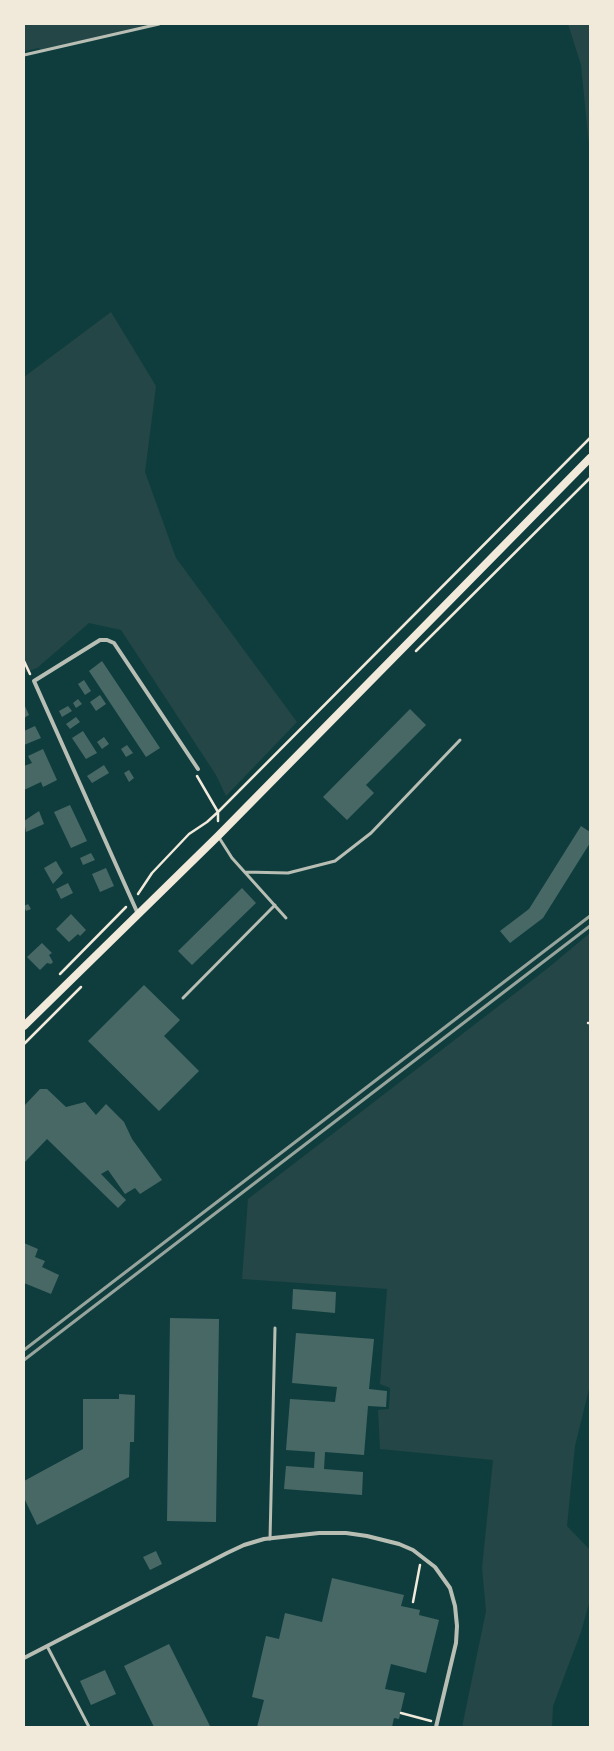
<!DOCTYPE html>
<html>
<head>
<meta charset="utf-8">
<style>
  body { margin:0 }
  #map { position:relative; width:614px; height:1751px; overflow:hidden; background:#0f3d3e; font-family:"Alegreya Sans",sans-serif }
  canvas { display:block }
  .frame { position:absolute; inset:0; border:25px solid #f1e9da; pointer-events:none }
</style>
</head>
<body>
<div id="map">
<canvas width="614" height="1751"></canvas>
<div class="frame"></div>
</div>
<script>
const ctx = document.querySelector('canvas').getContext('2d');
ctx.lineJoin = 'round';
function fill(path, color) { ctx.fillStyle = color; ctx.fill(path, 'evenodd'); }
const poly = rows => new Path2D(rows.map(r => 'M' + r).join(''));
function trace(path, color, width, dash) { ctx.strokeStyle = color; ctx.lineWidth = width; ctx.lineCap = dash ? 'butt' : 'round'; ctx.setLineDash(dash || []); ctx.stroke(path); }
fill(poly([
  [24,24,151,24,40,50,39,48,24,51],
  [568,24,590,24,590,156,581,65],
  [111,312,156,386,145,472,176,558,297,722,226,796,216,775,121,630,89,623,37,668,24,673,24,377],
  [590,933,590,1385,575,1446,567,1526,590,1550,590,1600,581,1632,553,1706,552,1727,462,1727,486,1611,482,1568,493,1460,380,1449,378,1410,389,1409,390,1388,380,1384,387,1289,242,1279,248,1199,548,968]
]), '#244646');
fill(poly([
  [102,661,160,748,146,757,89,671],
  [84,680,91,691,85,695,78,684],
  [100,695,106,704,96,711,90,702],
  [78,699,82,704,76,708,73,703],
  [24,704,29,715,24,718],
  [68,706,72,711,62,717,59,711],
  [410,709,426,725,366,785,374,793,347,820,323,797],
  [76,717,80,722,70,729,66,724],
  [35,726,41,738,24,745,24,731],
  [83,731,97,753,86,759,72,738],
  [104,737,109,744,102,749,97,742],
  [127,745,133,753,126,757,121,749],
  [43,749,57,780,43,787,41,782,24,790,24,766,32,763,28,756],
  [104,765,109,773,92,783,87,776],
  [129,770,134,778,129,782,124,773],
  [70,805,87,841,71,848,54,812],
  [39,811,44,824,26,832,24,821],
  [581,826,590,832,590,843,543,918,510,943,500,931,529,909],
  [91,853,95,860,83,865,80,858],
  [56,861,63,873,53,884,44,868],
  [106,868,114,886,100,892,92,874],
  [68,883,73,893,61,899,56,889],
  [242,888,256,903,192,965,178,951],
  [28,904,31,909,26,911,24,906],
  [71,914,86,930,80,936,78,934,69,942,56,929],
  [42,943,52,953,49,955,53,962,51,964,47,963,40,970,27,957],
  [144,985,180,1020,164,1036,199,1071,159,1111,88,1041],
  [40,1089,47,1089,66,1107,85,1102,96,1115,106,1104,124,1122,132,1139,162,1180,140,1194,135,1188,125,1194,108,1170,101,1174,126,1200,118,1208,47,1139,24,1163,24,1106],
  [24,1243,38,1249,35,1257,45,1261,42,1267,59,1275,51,1294,24,1283],
  [293,1289,336,1292,335,1313,292,1309],
  [170,1318,219,1319,216,1522,167,1521],
  [296,1333,374,1339,369,1389,387,1391,386,1407,368,1406,364,1455,325,1452,324,1469,363,1472,362,1495,284,1489,286,1466,314,1468,315,1452,286,1450,290,1399,335,1402,337,1387,292,1383],
  [119,1394,135,1395,134,1442,130,1442,129,1477,37,1525,24,1498,24,1481,83,1449,83,1399,119,1399],
  [156,1551,162,1564,150,1570,143,1557],
  [332,1578,404,1595,401,1606,420,1610,419,1615,439,1620,426,1673,391,1664,385,1689,405,1693,399,1719,394,1718,392,1727,257,1727,264,1700,252,1697,266,1636,279,1639,285,1613,322,1622],
  [169,1644,210,1726,208,1727,154,1727,124,1666],
  [105,1670,116,1694,91,1705,80,1681]
]), '#486865');
trace(poly([
  [416,651,590,478],
  [24,661,30,674],
  [197,776,218,812,218,821],
  [138,894,152,873,189,834,207,822,218,812,590,438],
  [60,974,126,907],
  [588,1023,590,1023],
  [24,1044,81,987],
  [413,1602,420,1565],
  [401,1713,431,1721]
]), '#f1e9da', 2.5);
trace(poly([
  [24,55,159,24],
  [218,836,232,858,286,918],
  [245,872,288,873,335,861,371,833,460,740],
  [183,998,275,905],
  [270,1539,275,1328],
  [47,1646,89,1727]
]), '#b8beb3', 3);
trace(poly([
  [138,914,34,681,100,640,107,640,114,643,198,769],
  [24,1658,227,1553,244,1545,264,1539,319,1533,346,1533,367,1536,399,1544,413,1550,435,1567,450,1588,455,1606,457,1626,456,1643,436,1727]
]), '#b8beb3', 4);
trace(poly([
  [24,1026,218,836,590,458]
]), '#f1e9da', 8);
trace(poly([
  [24,1350,590,916],
  [24,1360,590,926]
]), '#97a49c', 3);
</script>
</body>
</html>
